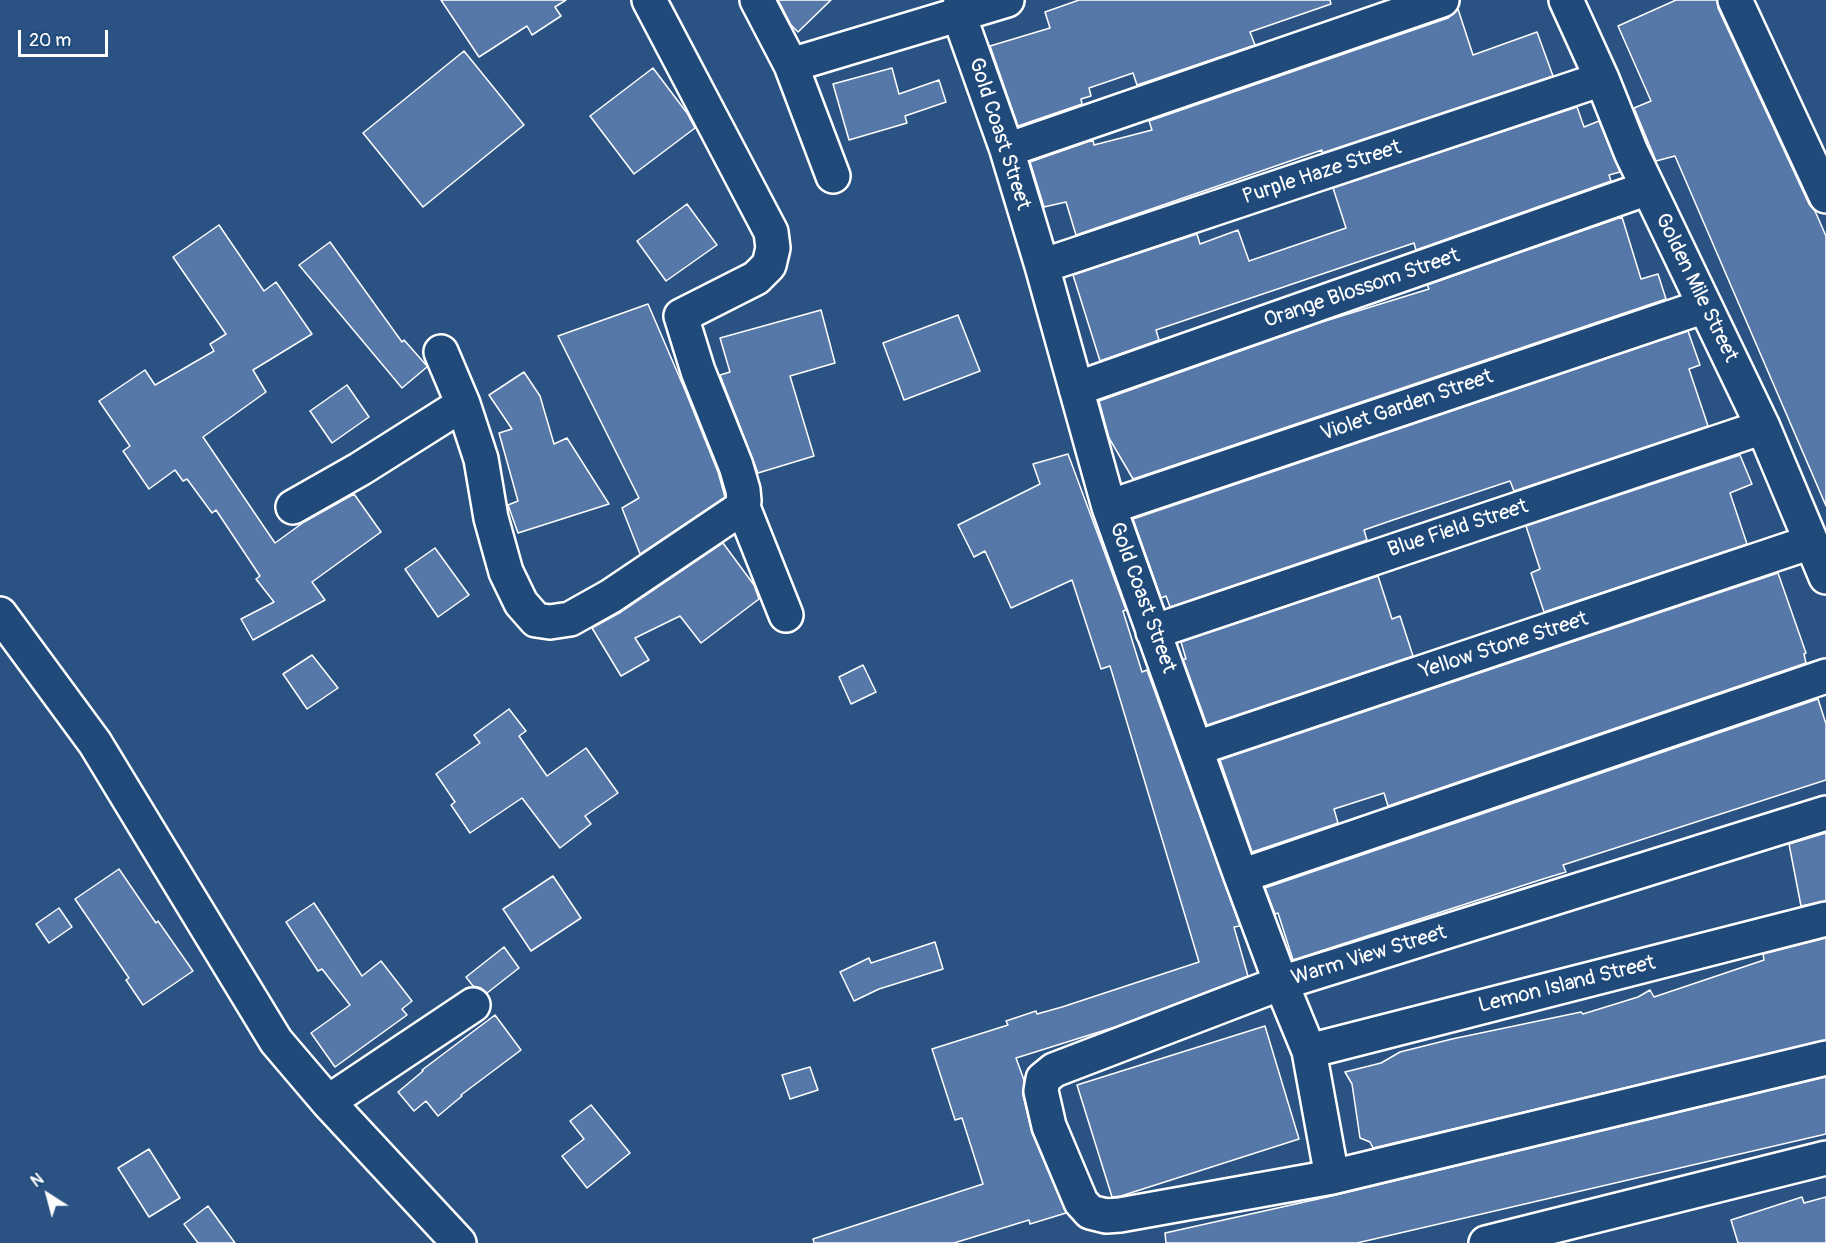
<!DOCTYPE html>
<html>
<head>
<meta charset="utf-8">
<style>
  body { margin:0 }
  #map { position:relative; width:1826px; height:1243px; overflow:hidden; background:#2a5383; font-family:Pangolin,sans-serif }
  canvas { display:block }
  .north { position:absolute; left:18px; top:1165px; width:60px; height:60px; -webkit-text-stroke:4px #1f4a7a; paint-order:stroke; rotate:324deg; font-size:16px; font-weight:700; line-height:24px; text-align:center; color:#fff }
  .north::after { content:''; display:block; margin:auto; width:21px; height:27px; background:#fff; clip-path:polygon(50% 0,100% 100%,50% 72%,0 100%) }
  .scale { position:absolute; left:18px; top:30px; width:90px; height:27px; box-sizing:border-box; border:3px solid #fff; border-top:0; padding-left:8px; font-size:18px; line-height:21px; white-space:nowrap; color:#fff; -webkit-text-stroke:4px #1f4a7a; paint-order:stroke }
</style>
</head>
<body>
<div id="map">
<canvas width="1826" height="1243"></canvas>
<div class="north">N</div>
<div class="scale">20 m</div>
</div>
<script>
const ctx = document.querySelector('canvas').getContext('2d');
ctx.lineJoin = 'round';
function fill(path, color) { ctx.fillStyle = color; ctx.fill(path, 'evenodd'); }
const poly = rows => new Path2D(rows.map(r => 'M' + r).join(''));
function trace(path, color, width, dash) { ctx.strokeStyle = color; ctx.lineWidth = width; ctx.lineCap = dash ? 'butt' : 'round'; ctx.setLineDash(dash || []); ctx.stroke(path); }
function write(font, color, halo, rows, align = 'center') {
  ctx.font = font + ' Pangolin,sans-serif'; ctx.lineWidth = 4.5; ctx.setLineDash([]); ctx.textBaseline = 'middle'; ctx.strokeStyle = halo; ctx.fillStyle = color; for (const [text, x, y, turn = 0] of rows) {
    ctx.save(); ctx.translate(x, y); ctx.rotate((+turn || 0) * Math.PI / 180); ctx.textAlign = isNaN(turn) ? turn : align; if (halo) ctx.strokeText(text, 0, 0); ctx.fillText(text, 0, 0); ctx.restore();
  }
}
const building = poly([
  [441,0,566,0,555,7,561,16,532,35,527,26,479,57,441,0],
  [778,0,831,0,798,32,791,25,778,0],
  [1079,0,1330,0,1331,4,1250,32,1255,45,1137,85,1133,73,1089,88,1091,96,1081,99,1082,104,1018,126,990,46,1050,28,1045,12,1079,0],
  [1676,0,1717,0,1718,8,1809,204,1815,211,1826,236,1826,506,1675,156,1656,161,1634,108,1651,101,1618,26,1676,0],
  [1458,9,1473,55,1537,32,1553,76,1322,153,1322,150,1076,235,1066,202,1044,207,1030,162,1093,140,1094,145,1152,130,1149,121,1448,18,1458,9],
  [464,51,524,125,423,207,363,133,464,51],
  [653,68,687,113,695,128,634,174,590,116,653,68],
  [892,68,899,94,939,80,946,102,905,116,907,123,849,140,833,84,892,68],
  [1577,107,1584,127,1599,121,1620,172,1609,175,1611,181,1416,250,1414,243,1156,330,1159,340,1100,361,1073,275,1197,234,1200,244,1238,230,1249,261,1346,228,1333,188,1577,107],
  [687,204,717,245,666,281,637,241,687,204],
  [1622,217,1641,279,1658,274,1666,299,1133,479,1109,438,1099,401,1322,322,1429,289,1427,285,1622,217],
  [219,225,264,291,276,282,312,334,253,370,266,392,203,437,275,543,304,522,354,494,381,532,312,582,325,600,253,640,241,619,274,602,256,579,260,576,216,510,212,513,187,479,183,481,175,470,149,489,123,451,130,446,99,401,145,370,155,385,214,351,210,344,226,334,173,257,219,225],
  [330,242,402,342,404,340,427,366,427,367,402,388,299,265,330,242],
  [648,304,685,390,718,472,725,497,640,554,622,508,639,498,558,336,648,304],
  [821,310,835,363,790,376,814,456,758,473,720,375,730,372,720,338,821,310],
  [958,315,980,371,904,400,883,343,958,315],
  [1688,331,1700,365,1689,369,1708,426,1514,491,1510,481,1393,520,1364,530,1367,540,1170,607,1166,596,1161,598,1133,519,1688,331],
  [524,372,540,396,554,444,567,438,609,504,518,533,508,505,518,501,499,433,512,429,489,395,524,372],
  [347,385,369,417,332,443,310,411,347,385],
  [1068,454,1126,610,1123,611,1142,672,1147,670,1240,926,1234,927,1248,976,1115,1027,1016,1058,1024,1080,1023,1095,1032,1133,1066,1213,1030,1224,1029,1220,954,1243,814,1243,813,1239,983,1184,962,1118,955,1120,932,1049,1008,1025,1006,1021,1036,1011,1037,1014,1062,1007,1199,962,1110,666,1101,669,1072,580,1011,608,985,551,974,557,958,525,1040,484,1033,464,1068,454],
  [1740,455,1752,484,1730,493,1747,544,1544,612,1531,573,1540,569,1526,526,1740,455],
  [723,543,754,585,759,599,701,643,680,616,635,638,649,660,621,676,592,628,621,612,723,543],
  [435,548,469,595,438,617,405,569,435,548],
  [1778,573,1806,653,1804,654,1806,663,1388,806,1384,793,1334,809,1338,823,1252,852,1220,760,1778,573],
  [1378,576,1392,619,1400,616,1413,656,1207,725,1183,659,1186,659,1181,642,1378,576],
  [312,655,338,688,307,709,283,674,312,655],
  [863,665,876,692,851,704,839,677,863,665],
  [1818,699,1826,724,1826,780,1563,865,1566,872,1543,879,1293,960,1278,913,1275,914,1265,888,1818,699],
  [509,709,526,731,519,736,547,776,586,748,618,793,585,816,591,824,560,848,522,798,470,833,451,805,455,802,436,774,480,743,474,735,509,709],
  [1826,833,1826,901,1801,906,1789,844,1826,833],
  [119,869,156,923,158,921,193,971,143,1005,126,980,129,978,75,899,119,869],
  [553,876,581,918,531,951,503,909,553,876],
  [314,903,362,976,381,961,412,1001,402,1009,407,1015,335,1067,311,1033,350,1005,322,969,318,971,286,922,314,903],
  [59,908,72,927,49,943,36,924,59,908],
  [1826,938,1826,1040,1373,1148,1370,1142,1360,1138,1352,1084,1345,1072,1381,1063,1400,1052,1452,1039,1581,1012,1583,1014,1638,997,1650,990,1654,997,1764,960,1763,954,1826,938],
  [935,942,943,969,879,989,854,1001,840,972,869,958,871,963,935,942],
  [504,947,519,968,487,993,481,988,473,986,466,977,504,947],
  [495,1015,521,1050,461,1095,462,1096,438,1116,426,1101,414,1111,398,1092,423,1071,422,1070,495,1015],
  [1265,1026,1299,1139,1121,1196,1112,1197,1077,1085,1265,1026],
  [810,1067,818,1090,790,1099,782,1075,810,1067],
  [1826,1077,1826,1134,1357,1243,1166,1243,1165,1233,1336,1195,1826,1077],
  [591,1105,630,1153,587,1188,562,1156,584,1139,570,1121,591,1105],
  [149,1149,180,1198,149,1217,118,1168,149,1149],
  [1802,1197,1804,1203,1826,1197,1826,1243,1738,1243,1731,1220,1802,1197],
  [208,1206,235,1243,198,1243,184,1224,208,1206]
]);
fill(building, '#5678a8');
trace(building, '#fff', 1.5);
const street = poly([
  [757,0,791,65,833,176],
  [961,0,959,15,1007,150,1042,266,1109,507,1241,876,1281,983,1309,1051,1332,1177],
  [1566,0,1602,79,1631,152,1763,427,1826,577],
  [791,65,1007,0],
  [1007,150,1442,0],
  [1042,266,1602,79],
  [441,352,463,404,481,459,491,518,506,572,521,603,536,620,550,622,570,619,611,596,743,507,744,501,743,490,736,466,698,371,681,316,756,278,769,265,773,248,771,232,649,0],
  [1076,389,1648,188],
  [293,507,360,469,463,404],
  [743,507,786,615],
  [1109,507,1705,306],
  [0,614,95,743,276,1041,328,1102,459,1243],
  [1153,632,1763,427],
  [1197,748,1811,542],
  [1826,813,1281,983,1054,1070,1043,1079,1041,1091,1049,1126,1081,1202,1090,1212,1106,1216,1120,1215,1332,1177,1826,1058],
  [1241,876,1826,676],
  [1309,1051,1826,919],
  [328,1102,473,1005],
  [1486,1243,1826,1158]
]);
const secondary = poly([
  [1735,0,1826,196]
]);
trace(street, '#fff', 38);
trace(secondary, '#fff', 38);
trace(street, '#1f4a7a', 33);
trace(secondary, '#1f4a7a', 33);
write('21px', '#fff', '#1f4a7a', [
  ["Gold Coast Street",999,134,72],
  ["Purple Haze Street",1322,173,-18],
  ["Golden Mile Street",1696,288,64],
  ["Orange Blossom Street",1362,289,-19],
  ["Violet Garden Street",1407,406,-19],
  ["Blue Field Street",1458,529,-18],
  ["Gold Coast Street",1142,598,70],
  ["Yellow Stone Street",1504,646,-18],
  ["Warm View Street",1369,956,-17],
  ["Lemon Island Street",1567,985,-14]
]);
</script>
</body>
</html>
